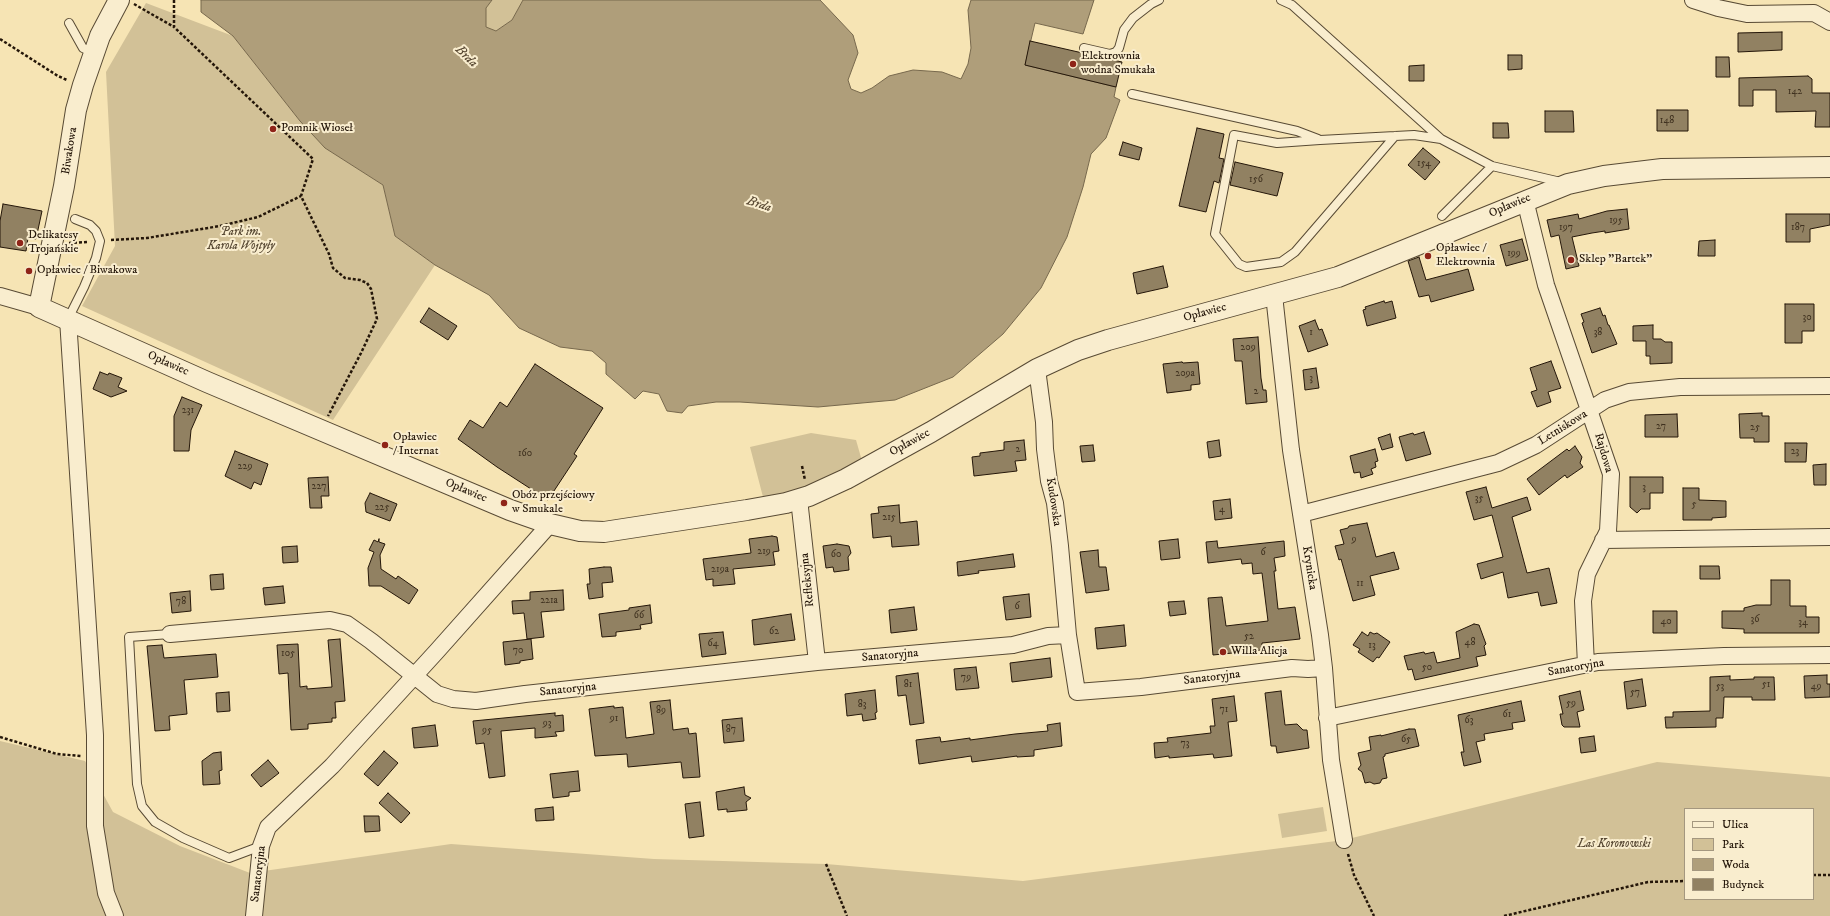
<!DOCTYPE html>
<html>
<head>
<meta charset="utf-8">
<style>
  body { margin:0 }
  #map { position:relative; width:1830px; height:916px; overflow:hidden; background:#f6e4b4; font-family:"IM FELL DW Pica",serif }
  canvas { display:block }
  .legend { position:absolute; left:1684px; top:808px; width:130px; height:92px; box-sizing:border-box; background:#f9edce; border:1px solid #a4977f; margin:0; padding:5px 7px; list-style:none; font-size:12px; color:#241609 }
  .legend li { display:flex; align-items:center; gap:8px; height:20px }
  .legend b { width:20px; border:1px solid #a4977f }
</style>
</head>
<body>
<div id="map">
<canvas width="1830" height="916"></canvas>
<ul class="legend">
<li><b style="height:5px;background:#f9edce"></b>Ulica</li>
<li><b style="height:11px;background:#d2c197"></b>Park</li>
<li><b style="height:11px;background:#af9e7a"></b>Woda</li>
<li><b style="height:11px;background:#918162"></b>Budynek</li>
</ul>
</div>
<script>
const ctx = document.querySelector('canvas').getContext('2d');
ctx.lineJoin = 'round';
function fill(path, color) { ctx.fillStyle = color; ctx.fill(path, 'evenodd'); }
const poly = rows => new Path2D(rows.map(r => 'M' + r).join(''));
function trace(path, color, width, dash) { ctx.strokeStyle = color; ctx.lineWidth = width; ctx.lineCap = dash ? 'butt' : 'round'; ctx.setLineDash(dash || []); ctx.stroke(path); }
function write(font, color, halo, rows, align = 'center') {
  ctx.font = font + ' "IM FELL DW Pica",serif'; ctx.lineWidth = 4; ctx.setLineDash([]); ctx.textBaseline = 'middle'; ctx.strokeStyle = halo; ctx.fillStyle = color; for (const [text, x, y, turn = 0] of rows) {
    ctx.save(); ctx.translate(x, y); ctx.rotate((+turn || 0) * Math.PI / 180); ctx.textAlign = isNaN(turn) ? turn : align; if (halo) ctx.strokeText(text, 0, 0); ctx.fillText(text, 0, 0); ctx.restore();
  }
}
fill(poly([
  [492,0,523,0,512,20,496,31,486,27,486,8],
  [146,3,233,36,300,121,325,148,383,185,395,236,435,265,333,420,82,306,115,246,106,72],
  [811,433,856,440,862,461,810,487,789,493,763,497,750,447],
  [0,741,85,761,113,812,180,846,250,873,451,844,654,859,826,864,1023,881,1344,840,1657,762,1830,777,1830,916,0,916],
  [1685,809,1813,809,1813,899,1685,899],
  [1323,807,1327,831,1282,838,1278,814]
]), '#d2c197');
const water = poly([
  [201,0,492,0,486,8,486,27,496,31,512,20,523,0,820,0,853,35,858,53,848,80,851,89,861,93,872,88,889,76,913,70,942,72,961,79,968,64,971,48,968,10,971,0,1094,0,1083,34,1035,23,1025,65,1116,87,1114,97,1120,100,1106,138,1091,154,1083,187,1067,237,1041,288,1003,334,953,377,895,400,818,407,740,402,716,402,688,406,682,413,667,411,659,394,643,391,635,399,606,374,606,363,592,351,560,347,519,328,489,295,435,265,395,236,383,185,325,148,300,121,233,36,201,12,201,0]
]);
fill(water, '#af9e7a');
trace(water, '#77684d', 1);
const building = poly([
  [1782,32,1782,50,1738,52,1738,33,1782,32],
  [1030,41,1122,62,1116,87,1025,65,1030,41],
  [1508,55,1522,55,1522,69,1508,70,1508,55],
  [1716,57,1729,57,1730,77,1716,77,1716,57],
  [1424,65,1424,81,1409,81,1409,66,1424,65],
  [1808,76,1812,79,1812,93,1830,93,1830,127,1815,127,1816,111,1776,112,1776,90,1753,90,1753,106,1739,106,1739,78,1808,76],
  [1657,110,1688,110,1688,131,1657,131,1657,110],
  [1545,111,1573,111,1574,132,1545,132,1545,111],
  [1493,123,1508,123,1509,138,1493,138,1493,123],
  [1197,128,1224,134,1219,158,1224,159,1219,183,1214,181,1206,212,1179,206,1197,128],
  [1123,142,1142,148,1139,160,1119,155,1123,142],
  [1423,148,1440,162,1425,180,1408,165,1423,148],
  [1235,162,1283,173,1277,196,1230,185,1235,162],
  [3,204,42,211,36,239,28,238,26,251,0,247,0,221,3,204],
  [1627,209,1629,229,1605,233,1605,231,1592,233,1572,237,1579,266,1566,269,1559,235,1551,237,1547,220,1578,214,1579,219,1607,211,1627,209],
  [1786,214,1830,214,1830,225,1810,229,1810,242,1786,242,1786,214],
  [1522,239,1528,260,1506,266,1500,245,1522,239],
  [1715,240,1715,256,1698,256,1699,241,1715,240],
  [1419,257,1426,280,1468,269,1474,290,1431,302,1429,295,1419,297,1408,261,1419,257],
  [1163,266,1168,287,1137,294,1133,273,1163,266],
  [1384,301,1385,303,1392,301,1396,318,1367,326,1363,310,1366,309,1365,307,1384,301],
  [1785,304,1814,304,1814,331,1802,331,1802,343,1785,343,1785,304],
  [429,308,457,326,448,340,420,322,429,308],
  [1600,308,1603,316,1605,315,1608,325,1609,325,1617,344,1592,353,1582,323,1584,322,1581,314,1600,308],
  [1315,320,1319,330,1322,329,1328,345,1308,352,1299,326,1315,320],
  [1653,325,1653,339,1661,339,1665,342,1672,342,1672,363,1650,364,1650,356,1646,356,1646,341,1633,341,1633,326,1653,325],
  [1258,337,1261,378,1263,390,1266,390,1267,402,1246,404,1242,361,1235,361,1233,339,1258,337],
  [1551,361,1561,388,1548,392,1551,402,1537,407,1531,392,1537,390,1530,368,1551,361],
  [1182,362,1183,363,1198,362,1200,384,1191,385,1191,390,1167,393,1163,364,1182,362],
  [535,364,603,408,574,454,577,456,548,500,497,467,458,439,470,420,483,428,500,402,507,407,535,364],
  [1316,368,1319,388,1305,390,1303,370,1316,368],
  [100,372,108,375,109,373,122,378,118,387,127,391,111,397,93,389,100,372],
  [182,397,202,405,191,430,189,451,174,451,174,416,182,397],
  [1762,413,1762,416,1769,416,1769,442,1754,442,1754,438,1740,438,1739,414,1762,413],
  [1677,414,1678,437,1645,437,1645,415,1677,414],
  [1424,432,1431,454,1406,461,1399,437,1413,433,1414,435,1424,432],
  [1390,434,1393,447,1382,450,1378,438,1390,434],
  [1024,440,1026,460,1015,461,1017,471,974,476,972,457,980,456,980,453,1004,450,1004,442,1024,440],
  [1219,440,1221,456,1209,458,1207,442,1219,440],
  [1785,443,1807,443,1806,462,1785,462,1785,443],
  [1093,445,1095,461,1082,462,1080,446,1093,445],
  [1575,446,1582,457,1580,463,1583,467,1567,478,1565,475,1539,495,1527,479,1567,449,1569,451,1575,446],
  [1375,449,1378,461,1375,462,1376,467,1371,469,1373,474,1361,478,1360,472,1354,473,1350,456,1375,449],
  [235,451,268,464,261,485,254,482,251,489,225,476,235,451],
  [1826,464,1826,485,1814,485,1813,465,1826,464],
  [328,477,329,496,321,496,322,508,310,508,308,478,328,477],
  [1630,477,1663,477,1663,493,1650,493,1650,509,1641,509,1637,513,1630,507,1630,477],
  [1486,487,1492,508,1527,497,1531,510,1512,517,1527,573,1549,568,1557,603,1541,606,1538,592,1508,598,1503,572,1481,579,1477,564,1503,557,1492,515,1474,520,1466,492,1486,487],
  [1683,488,1699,488,1699,500,1726,501,1726,517,1712,518,1712,520,1683,520,1683,488],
  [370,493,397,504,390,521,366,512,365,503,370,493],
  [1230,499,1232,518,1215,520,1213,501,1230,499],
  [899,505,900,523,917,521,919,545,892,547,891,536,873,538,871,514,879,513,878,507,899,505],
  [1367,523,1376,557,1394,552,1399,569,1370,576,1375,595,1353,601,1341,559,1339,560,1335,546,1344,544,1340,530,1348,528,1349,526,1367,523],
  [772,536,777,537,779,551,773,552,775,565,733,569,735,584,713,586,713,579,706,580,703,559,751,553,749,539,772,536],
  [379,539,379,542,385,544,380,555,381,569,396,579,398,576,418,590,409,604,381,586,369,586,368,568,374,552,369,550,374,540,378,542,379,539],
  [1178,539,1180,558,1161,560,1159,541,1178,539],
  [1217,541,1218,548,1284,541,1285,556,1274,558,1276,571,1274,571,1278,609,1295,607,1300,639,1262,643,1262,650,1213,655,1208,598,1222,597,1226,626,1268,621,1262,573,1253,574,1252,563,1242,564,1241,559,1208,563,1206,542,1217,541],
  [837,544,849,546,851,553,848,557,849,570,834,572,833,567,826,568,823,546,837,544],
  [297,546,298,562,283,563,282,547,297,546],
  [1098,550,1099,567,1106,567,1109,590,1086,593,1080,552,1098,550],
  [1013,554,1015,567,978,571,979,573,958,576,957,562,1013,554],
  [1700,566,1719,566,1720,579,1700,579,1700,566],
  [604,567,611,567,613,582,602,583,603,597,589,599,587,584,590,584,589,569,604,567],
  [223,574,224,589,211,590,210,575,223,574],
  [1771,580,1790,580,1790,606,1806,606,1806,617,1819,617,1819,633,1744,633,1744,629,1722,628,1722,611,1744,611,1744,608,1756,605,1771,605,1771,580],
  [283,586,285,603,265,605,263,588,283,586],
  [563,590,564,610,541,612,544,637,527,639,524,613,513,614,512,601,530,600,530,592,563,590],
  [190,591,191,611,172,613,170,593,190,591],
  [1029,594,1031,617,1006,620,1003,597,1029,594],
  [1184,601,1186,614,1170,616,1168,602,1184,601],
  [650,605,652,623,640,625,641,629,616,632,616,636,602,637,599,614,629,610,629,608,650,605],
  [914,607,917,630,891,633,889,610,914,607],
  [1653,611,1677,611,1677,633,1653,633,1653,611],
  [791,614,795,640,754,645,752,620,791,614],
  [1474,624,1479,625,1486,644,1484,646,1486,655,1476,657,1478,666,1415,680,1412,669,1408,670,1404,656,1424,652,1425,654,1434,652,1437,663,1460,658,1456,632,1474,624],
  [1124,625,1126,646,1097,649,1095,628,1124,625],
  [723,632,726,654,702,657,699,634,723,632],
  [1362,632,1368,636,1370,632,1374,634,1377,633,1390,642,1379,658,1377,657,1373,662,1358,652,1360,649,1353,645,1362,632],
  [340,639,345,701,335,702,336,718,332,718,332,722,308,724,308,729,291,730,288,673,279,674,277,645,298,644,300,687,307,686,307,689,332,687,328,640,340,639],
  [531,639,533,659,520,661,520,663,505,665,503,642,531,639],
  [162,645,164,658,216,654,218,677,184,680,187,714,169,716,170,730,155,731,147,646,162,645],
  [1050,658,1052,677,1012,682,1010,663,1050,658],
  [976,667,979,688,956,690,954,669,976,667],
  [918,673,924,723,910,725,906,695,898,696,896,676,918,673],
  [1827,675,1827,684,1830,684,1830,697,1805,698,1804,676,1827,675],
  [1730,676,1730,680,1754,679,1754,677,1774,677,1775,700,1752,700,1752,697,1724,697,1723,718,1716,718,1716,727,1666,728,1665,717,1673,717,1673,712,1710,711,1710,677,1730,676],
  [1642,679,1646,706,1627,709,1624,682,1642,679],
  [875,690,877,712,875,713,876,719,863,721,862,714,847,716,845,694,875,690],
  [1281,691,1285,725,1297,724,1303,730,1307,730,1309,748,1277,753,1276,746,1271,746,1265,693,1281,691],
  [1580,691,1584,710,1577,712,1580,727,1564,727,1562,725,1560,714,1563,714,1559,696,1580,691],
  [229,692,230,711,217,712,216,693,229,692],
  [1234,696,1237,721,1228,722,1232,756,1214,758,1213,754,1169,758,1169,756,1155,758,1154,743,1168,742,1167,738,1211,733,1210,726,1215,726,1212,699,1234,696],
  [670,700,673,730,688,728,689,734,696,733,700,777,683,778,681,762,628,767,627,754,595,756,589,709,614,706,614,708,623,707,626,738,654,734,650,702,670,700],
  [1521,701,1525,721,1512,723,1513,729,1484,734,1485,740,1476,742,1481,762,1464,766,1461,752,1464,752,1458,715,1521,701],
  [555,713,555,716,563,715,564,731,555,732,557,736,535,738,535,728,501,731,505,776,489,778,484,743,476,744,473,721,555,713],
  [742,718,744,741,724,743,722,720,742,718],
  [1060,723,1062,746,1034,750,1034,756,1017,757,1017,756,972,762,971,756,919,764,916,740,940,737,941,742,970,738,970,740,1015,734,1048,731,1047,725,1060,723],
  [435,725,438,746,414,748,412,728,435,725],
  [1409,729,1415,729,1419,746,1385,754,1385,756,1383,757,1387,778,1382,779,1380,783,1374,784,1370,782,1365,783,1362,772,1358,769,1361,765,1358,753,1371,750,1369,737,1381,735,1381,736,1409,729],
  [1594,736,1596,751,1581,753,1579,738,1594,736],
  [384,751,398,763,378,786,364,774,384,751],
  [221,752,222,770,219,771,220,784,203,785,202,761,213,753,221,752],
  [268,760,279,773,261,787,251,775,268,760],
  [578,771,580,791,569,792,569,796,553,798,550,774,578,771],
  [744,787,745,795,751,798,746,802,747,810,727,812,727,809,718,810,716,792,744,787],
  [388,793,410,813,401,823,379,803,388,793],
  [700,802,704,836,689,838,685,804,700,802],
  [553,807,554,820,536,821,535,809,553,807],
  [364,816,379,816,380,831,365,832,364,816]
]);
fill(building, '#918162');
trace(building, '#241609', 1);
const service = poly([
  [1281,0,1292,5,1441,139],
  [69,23,83,48,94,53],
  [1084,48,1110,54,1116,52,1119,48,1124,30,1133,18,1151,4,1159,0],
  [1132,94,1297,131,1318,139],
  [1395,136,1295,252,1281,262,1246,267,1239,264,1215,234,1234,135,1277,143,1320,140,1395,136,1414,135,1441,139,1492,166,1561,182],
  [1442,216,1492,166],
  [68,319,84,287,96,258,100,241,96,231,90,225,75,219],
  [170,634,129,637,137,784,142,806,155,822,183,838,229,858,261,846]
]);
const minor = poly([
  [1693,0,1718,8,1747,14,1814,13,1830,22],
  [1525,200,1546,285,1611,474,1608,531,1587,574,1583,601,1586,665],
  [1274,295,1291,450,1320,635,1324,668,1331,760,1344,840],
  [0,296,39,307],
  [68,319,95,735,95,826,106,893,115,916],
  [1037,369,1044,422,1045,449,1049,481,1055,503,1060,546,1068,635],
  [799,499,817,662],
  [1301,514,1498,463,1536,445,1605,400,1629,392,1680,387,1830,386],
  [1603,540,1830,537],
  [170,634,330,620,347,624,371,641,437,694,453,699,476,701,525,694,817,662,1013,645,1048,636,1068,635,1077,692,1141,687,1292,668,1308,669,1324,668],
  [1327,718,1598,662,1724,656,1830,655],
  [254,916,261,846,268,827,332,766,437,651,550,524]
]);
const tertiary = poly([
  [119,0,100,36,83,85,76,110,64,186,39,307,207,382,510,510,550,524,580,531,604,532,747,510,786,503,809,496,846,479,931,432,1037,369,1078,350,1108,340,1338,277,1568,184,1604,176,1662,169,1830,167]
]);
trace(service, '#584a34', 10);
trace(minor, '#584a34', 18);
trace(tertiary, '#584a34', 22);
trace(poly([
  [174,0,174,27,313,159,301,196,329,254,333,268,345,278,360,280,367,283,371,289,377,319,361,353,328,416],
  [134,4,174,27],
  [0,39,58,76,67,80],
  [111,240,147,238,220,226,258,217,301,196],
  [69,243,88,242],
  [802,466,805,480],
  [0,737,57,754,81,756],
  [1348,854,1354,875,1374,916],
  [826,864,847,916],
  [1813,875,1830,875],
  [1504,916,1648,882,1685,881]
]), '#241609', 2.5, [3, 2]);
trace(service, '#f9edce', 8);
trace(minor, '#f9edce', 16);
trace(tertiary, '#f9edce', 20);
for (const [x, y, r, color] of [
  [1073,64,4,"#8f2418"],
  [273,129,4,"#8f2418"],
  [20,243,4,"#8f2418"],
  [1428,256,4,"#8f2418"],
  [1571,260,4,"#8f2418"],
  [29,271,4,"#8f2418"],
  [385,445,4,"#8f2418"],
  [504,503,4,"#8f2418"],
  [1223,652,4,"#8f2418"]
]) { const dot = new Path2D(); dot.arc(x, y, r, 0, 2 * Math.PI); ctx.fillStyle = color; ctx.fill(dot); trace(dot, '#f9edce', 1.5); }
write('10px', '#3f311f', null, [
  ["142",1795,92],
  ["148",1667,121],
  ["154",1424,164],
  ["156",1256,180],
  ["195",1616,221],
  ["197",1566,228],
  ["187",1798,228],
  ["199",1514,254],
  ["30",1807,318],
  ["1",1311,333],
  ["38",1598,333],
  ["209",1248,348],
  ["209a",1185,374],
  ["3",1311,379],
  ["2",1256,392],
  ["231",188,411],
  ["27",1661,427],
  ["25",1755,428],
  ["2",1018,450],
  ["23",1795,452],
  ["160",525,454],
  ["229",245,467],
  ["227",319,487],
  ["3",1644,488],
  ["35",1479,499],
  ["5",1694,505],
  ["225",382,508],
  ["4",1222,510],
  ["215",889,518],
  ["9",1354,540],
  ["219",764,552],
  ["6",1263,553],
  ["60",836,555],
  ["219a",720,570],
  ["11",1360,584],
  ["221a",549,601],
  ["78",181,602],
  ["6",1017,607],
  ["66",639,616],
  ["36",1755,620],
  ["40",1666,622],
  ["34",1803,623],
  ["62",774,632],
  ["52",1249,637],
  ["48",1470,643],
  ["64",713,644],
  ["13",1372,646],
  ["70",518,651],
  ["105",288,654],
  ["50",1427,668],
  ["79",966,678],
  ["81",908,685],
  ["51",1766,685],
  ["53",1720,687],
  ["49",1816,687],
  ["57",1635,693],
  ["59",1571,704],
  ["83",862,705],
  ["71",1224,710],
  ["89",661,711],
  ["61",1507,715],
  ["91",614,719],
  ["63",1469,721],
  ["93",547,724],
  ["87",731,730],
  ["95",487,731],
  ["65",1406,740],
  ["73",1185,744]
]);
write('12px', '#241609', '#f9edce', [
  ["Elektrownia",1081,57],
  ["wodna Smukała",1081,71],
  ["Pomnik Wioseł",281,129],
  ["Delikatesy",28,236],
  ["Trojańskie",28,250],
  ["Opławiec /",1436,249],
  ["Elektrownia",1436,263],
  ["Sklep \"Bartek\"",1579,260],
  ["Opławiec / Biwakowa",37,271],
  ["Opławiec",393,438],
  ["/ Internat",393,452],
  ["Obóz przejściowy",512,496],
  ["w Smukale",512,510],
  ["Willa Alicja",1231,652]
], 'left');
write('12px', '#241609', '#f9edce', [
  ["Biwakowa",70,151,-81],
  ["Opławiec",1510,206,-23],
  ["Opławiec",1205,313,-15],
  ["Opławiec",168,364,24],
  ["Letniskowa",1563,428,-32],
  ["Opławiec",910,443,-29],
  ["Rajdowa",1603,453,74],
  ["Opławiec",466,491,23],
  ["Kudowska",1053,502,81],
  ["Krynicka",1309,568,81],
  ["Refleksyjna",808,580,-96],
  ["Sanatoryjna",890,656,-5],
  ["Sanatoryjna",1576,668,-10],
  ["Sanatoryjna",1212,678,-7],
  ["Sanatoryjna",568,690,-6],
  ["Sanatoryjna",259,874,-83]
]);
write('italic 12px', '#584934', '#f9edce', [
  ["Park im.",241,233],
  ["Karola Wojtyły",241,247],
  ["Las Koronowski",1614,845]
]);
write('italic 13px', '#5c4c36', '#f9edce', [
  ["Brda",466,57,44],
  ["Brda",759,205,18]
]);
</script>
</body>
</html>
